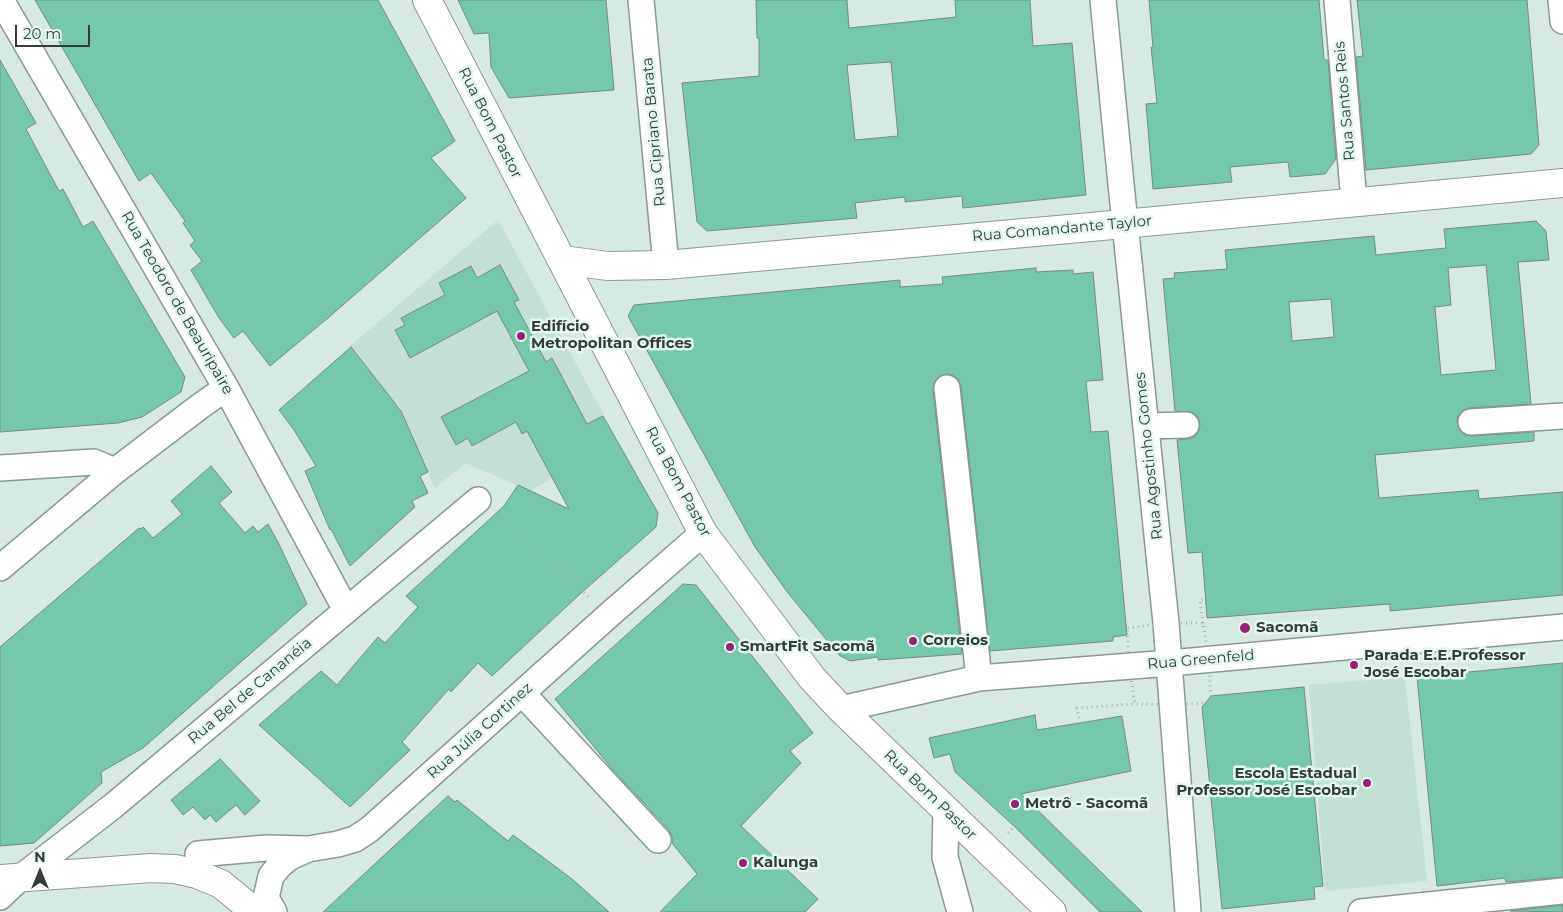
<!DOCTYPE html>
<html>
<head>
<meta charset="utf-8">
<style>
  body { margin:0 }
  #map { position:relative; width:1563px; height:912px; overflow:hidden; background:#d6eae2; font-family:Montserrat,sans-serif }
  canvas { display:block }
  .north { position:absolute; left:15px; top:847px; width:50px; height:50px; -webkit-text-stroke:4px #e3f8f0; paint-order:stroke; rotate:0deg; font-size:14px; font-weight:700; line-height:20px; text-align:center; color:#343c39 }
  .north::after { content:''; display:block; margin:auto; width:18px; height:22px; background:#343c39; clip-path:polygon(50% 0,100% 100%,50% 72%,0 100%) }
  .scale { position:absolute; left:15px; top:25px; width:75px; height:22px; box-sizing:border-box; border:2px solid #343c39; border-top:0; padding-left:6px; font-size:15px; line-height:18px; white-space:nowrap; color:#343c39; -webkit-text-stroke:4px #e3f8f0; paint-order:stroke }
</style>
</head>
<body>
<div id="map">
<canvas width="1563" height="912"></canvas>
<div class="north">N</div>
<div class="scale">20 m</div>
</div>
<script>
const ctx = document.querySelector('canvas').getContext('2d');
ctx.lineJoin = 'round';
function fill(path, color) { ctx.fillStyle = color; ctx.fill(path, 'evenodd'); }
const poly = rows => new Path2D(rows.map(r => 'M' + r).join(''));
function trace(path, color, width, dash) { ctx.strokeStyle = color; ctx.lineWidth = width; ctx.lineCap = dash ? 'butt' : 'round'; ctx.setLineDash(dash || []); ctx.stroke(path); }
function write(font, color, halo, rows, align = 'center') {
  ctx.font = font + ' Montserrat,sans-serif'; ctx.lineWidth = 5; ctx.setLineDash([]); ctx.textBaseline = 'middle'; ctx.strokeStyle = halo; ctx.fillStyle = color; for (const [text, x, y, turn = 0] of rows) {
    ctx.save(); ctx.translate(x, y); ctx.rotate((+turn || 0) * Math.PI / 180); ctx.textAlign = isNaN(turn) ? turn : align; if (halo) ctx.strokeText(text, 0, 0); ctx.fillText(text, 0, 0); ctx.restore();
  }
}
fill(poly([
  [498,220,604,415,538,451,552,478,530,491,466,463,435,488,398,403,395,405,350,346],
  [1405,677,1427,881,1325,891,1309,685]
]), '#c4e0d5');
const building = poly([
  [35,0,378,0,455,141,431,158,466,198,328,318,270,366,243,331,234,338,219,318,191,270,202,261,190,245,195,241,183,223,185,221,151,173,139,181,35,0],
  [458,0,606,0,614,90,509,98,491,67,489,33,474,34,458,0],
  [756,0,847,0,849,28,956,17,955,0,1030,0,1033,46,1072,43,1086,195,963,208,962,196,905,202,905,197,855,203,857,218,707,231,697,222,682,83,759,76,759,38,757,38,756,0],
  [891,62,898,136,855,140,847,65,891,62],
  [1149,0,1319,0,1324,60,1328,60,1336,159,1325,174,1290,177,1288,162,1230,167,1232,182,1153,189,1146,104,1157,103,1151,47,1153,47,1149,0],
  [1357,0,1527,0,1539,145,1531,154,1366,170,1356,57,1363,56,1357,0],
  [0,60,36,123,26,129,59,191,63,189,83,227,93,221,185,377,181,392,142,417,118,423,0,432,0,60],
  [1536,221,1546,231,1549,260,1518,262,1531,404,1470,408,1463,410,1458,416,1457,422,1459,430,1465,435,1472,436,1534,432,1534,441,1375,455,1379,498,1478,490,1479,499,1563,492,1563,595,1390,611,1390,604,1207,618,1202,552,1188,553,1177,440,1187,439,1194,437,1199,431,1200,424,1198,417,1192,412,1175,411,1163,279,1175,278,1174,273,1227,269,1225,250,1374,236,1376,255,1446,248,1444,229,1536,221],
  [1486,265,1496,370,1441,375,1435,307,1451,305,1448,268,1486,265],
  [1331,299,1334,337,1292,341,1289,302,1331,299],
  [500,265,519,300,514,302,546,362,552,358,587,424,603,416,658,513,656,527,580,594,492,676,478,663,451,692,449,689,402,742,410,750,350,807,259,725,321,671,337,685,378,637,385,643,418,607,406,596,504,506,518,485,569,509,527,431,522,434,516,422,472,446,468,438,456,445,441,417,529,371,497,311,410,358,395,330,405,325,401,318,445,295,439,283,471,266,477,278,500,265],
  [1036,268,1036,272,1073,270,1073,274,1093,272,1103,380,1086,381,1091,432,1108,431,1127,635,1113,637,1113,641,990,651,961,386,958,379,953,375,946,374,938,377,934,383,933,390,962,654,878,660,878,657,850,661,839,655,788,593,755,547,628,316,634,305,900,280,900,287,943,284,942,277,1036,268],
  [351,347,401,411,428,472,420,476,428,493,412,501,415,507,350,566,331,529,330,530,305,471,316,466,294,430,279,410,351,347],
  [211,466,232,492,219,503,245,533,253,526,258,532,268,524,279,544,307,604,143,748,101,772,102,783,34,843,0,846,0,647,139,528,141,529,143,527,153,538,182,514,171,501,211,466],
  [683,584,696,585,813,733,790,751,801,763,741,826,818,899,805,912,660,912,697,874,672,843,672,836,669,830,613,770,555,699,683,584],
  [1563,663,1563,877,1506,882,1505,878,1437,886,1417,677,1563,663],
  [1304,687,1323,886,1314,887,1315,899,1222,909,1202,707,1211,696,1304,687],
  [1035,715,1037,730,1122,716,1131,771,1021,794,1142,912,1100,912,1014,826,955,772,950,754,934,758,929,738,1035,715],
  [220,759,260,801,245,815,236,805,216,822,210,815,205,820,193,807,183,815,171,800,220,759],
  [448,796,455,802,457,800,508,841,513,835,572,879,609,912,323,912,448,796],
  [1563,905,1563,912,1510,911,1563,905]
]);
fill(building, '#76c8ac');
trace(building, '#778a82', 1);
const minor = poly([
  [1,0,226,388,346,610],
  [641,0,666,265],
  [1103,0,1121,184,1166,623,1188,912],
  [1337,0,1354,202],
  [1561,0,1563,21],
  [947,388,979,678],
  [1471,422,1563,416],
  [1146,426,1186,425],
  [0,468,94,462,115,471],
  [0,568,115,471,199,407,226,388],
  [522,693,658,840],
  [841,709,979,678,1170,663,1563,627],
  [946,811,945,857,960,912],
  [198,854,266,848,308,849],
  [0,897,20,878,113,806,478,500],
  [274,912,266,898,271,876,280,865,290,857,308,849,338,844,355,839,370,829,609,615,703,533],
  [1361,912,1563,891]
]);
const major = poly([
  [427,0,703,533,812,678,841,709,1052,912],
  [562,260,608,266,666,265,1091,227,1563,183],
  [0,879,151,868,175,869,197,874,221,884,255,912]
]);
trace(minor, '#879a93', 28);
trace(major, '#879a93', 30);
trace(poly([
  [497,517,590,598],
  [1166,623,1203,623,1209,660,1211,702,1173,705,1135,704,1129,667,1127,628,1166,623],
  [1203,623,1200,600,1205,599],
  [1080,723,1077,708,1135,704],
  [1008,833,1014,826]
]), '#a1b1ab', 3, [1, 4]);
trace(minor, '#fff', 25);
trace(major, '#fff', 28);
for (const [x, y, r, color] of [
  [521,336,5,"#992079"],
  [1245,628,6,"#992079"],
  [913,641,5,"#992079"],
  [730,647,5,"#992079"],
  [1354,665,5,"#992079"],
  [1367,783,5,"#992079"],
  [1015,804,5,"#992079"],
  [743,863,5,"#992079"]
]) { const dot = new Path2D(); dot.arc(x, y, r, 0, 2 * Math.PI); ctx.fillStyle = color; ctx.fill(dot); trace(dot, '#e3f8f0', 2); }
write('15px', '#343c39', '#e3f8f0', [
  ["Rua Santos Reis",1345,101,-95],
  ["Rua Bom Pastor",490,123,63],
  ["Rua Cipriano Barata",654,132,-95],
  ["Rua Comandante Taylor",1062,229,-5],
  ["Rua Teodoro de Beauripaire",177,303,60],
  ["Rua Agostinho Gomes",1149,456,-96],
  ["Rua Bom Pastor",678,482,62],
  ["Rua Greenfeld",1201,660,-5],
  ["Rua Bel de Cananéia",250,691,-40],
  ["Rua Júlia Cortinez",480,731,-42],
  ["Rua Bom Pastor",930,795,44]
]);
write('bold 15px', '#343c39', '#e3f8f0', [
  ["Edifício",531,327],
  ["Metropolitan Offices",531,344],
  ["Sacomã",1256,628],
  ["Correios",923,641],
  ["SmartFit Sacomã",740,647],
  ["Parada E.E.Professor",1364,656],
  ["José Escobar",1364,673],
  ["Escola Estadual",1357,774,"right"],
  ["Professor José Escobar",1357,791,"right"],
  ["Metrô - Sacomã",1025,804],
  ["Kalunga",753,863]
], 'left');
</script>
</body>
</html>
